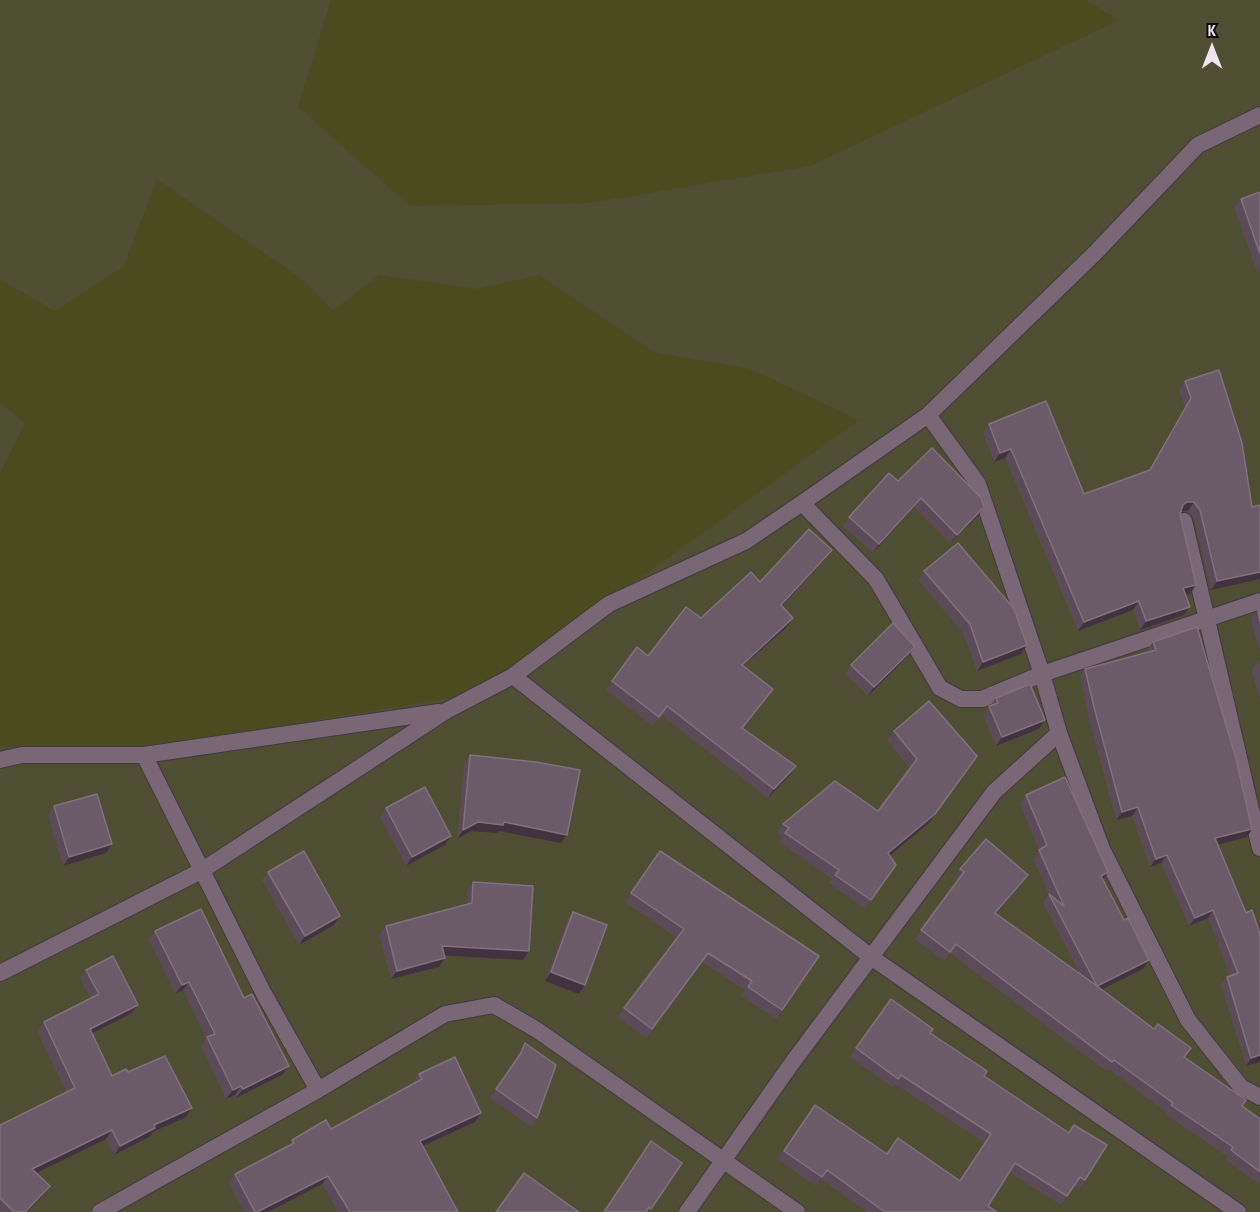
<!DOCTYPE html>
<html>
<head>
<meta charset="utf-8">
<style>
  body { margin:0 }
  #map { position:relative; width:1260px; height:1212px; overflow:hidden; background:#2d1d2a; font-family:"PT Sans Narrow",sans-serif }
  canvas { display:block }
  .north { position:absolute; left:1182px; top:18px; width:60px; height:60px; -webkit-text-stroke:4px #110a10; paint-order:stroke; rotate:0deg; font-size:16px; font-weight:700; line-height:24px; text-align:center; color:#efe5ee }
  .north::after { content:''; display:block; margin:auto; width:21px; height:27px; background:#efe5ee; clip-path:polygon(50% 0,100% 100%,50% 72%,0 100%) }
</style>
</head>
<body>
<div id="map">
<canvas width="1260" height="1212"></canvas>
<div class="north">K</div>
</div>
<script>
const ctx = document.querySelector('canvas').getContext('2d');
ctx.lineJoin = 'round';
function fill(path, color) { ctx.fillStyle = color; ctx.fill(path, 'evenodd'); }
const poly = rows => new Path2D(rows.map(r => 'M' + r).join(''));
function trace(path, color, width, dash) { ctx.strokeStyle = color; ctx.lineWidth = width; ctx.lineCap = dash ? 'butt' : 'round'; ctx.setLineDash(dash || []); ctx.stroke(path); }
fill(poly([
  [0,0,1260,0,1260,1212,0,1212]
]), '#4d4e32');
fill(poly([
  [331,0,1086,0,1119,20,810,166,590,203,410,206,298,107],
  [157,179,306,282,333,311,379,275,478,289,539,275,656,353,750,369,859,420,481,693,126,751,0,746,0,473,25,423,0,403,0,280,55,311,124,266]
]), '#4b4b20');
const minor = poly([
  [928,415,978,484,1042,674,1059,733,1102,849,1188,1020,1241,1087,1260,1097],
  [802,503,876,579,940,688,961,699,982,699,1042,674,1260,601],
  [1184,521,1260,848],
  [513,676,871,957,1238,1212],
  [144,755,264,994,318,1090],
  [0,760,22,755,144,755,439,712],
  [0,973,201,871,446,711,513,676,609,604,746,541,802,503,928,415,1095,253,1198,145,1260,115],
  [100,1212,318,1090,445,1014,494,1005,537,1030,797,1212],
  [687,1212,792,1063,994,792,1059,733]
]);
trace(minor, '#443843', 18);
trace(minor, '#796776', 16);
fill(poly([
  [1260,192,1260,271,1257,272,1234,207,1241,199],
  [1185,381,1260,579,1211,590,1194,519,1188,511,1181,511,1180,514,1196,585,1190,594,1186,595,1190,607,1184,615,1140,630,1133,610,1078,631,1005,458,994,462,983,433,989,424,1084,494,1149,470,1185,407,1179,390],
  [898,481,978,516,950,543,914,507,873,553,843,526,849,517],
  [826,558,782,606,787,627,744,666,773,689,743,728,796,766,790,775,768,798,661,715,653,726,606,690,637,647,648,656,701,618,760,582],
  [924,571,1027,645,1021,654,977,671,963,633,918,580],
  [1258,610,1260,610,1260,656,1251,619],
  [1153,642,1252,829,1247,837,1217,844,1246,913,1260,934,1260,1062,1246,1066,1221,985,1227,977,1230,976,1208,918,1189,926,1161,863,1150,867,1132,816,1116,820,1088,716,1080,677,1085,669,1148,652,1147,650],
  [915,647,909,655,868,696,845,674,851,665],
  [1260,660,1260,704,1252,670,1258,661],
  [996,698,1045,720,1039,729,996,746,983,715],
  [929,701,929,823,890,855,896,865,865,909,829,883,832,879,779,842,782,837,777,833,783,824,878,811,910,768,887,740,894,731],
  [470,755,561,843,499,831,497,833,471,831,457,839,464,764],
  [1026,795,1108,872,1103,880,1143,969,1101,989,1242,1106,1260,1119,1260,1185,1225,1159,1227,1156,1165,1114,1166,1112,1108,1069,1106,1071,950,953,944,961,915,939,958,881,954,878,960,869,1022,883,996,914,1080,974,1043,903,1049,894,1033,859,1039,850,1020,804],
  [54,806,112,844,106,853,63,866,48,815],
  [386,808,451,836,445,845,406,866,380,817],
  [660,851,819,956,776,1019,741,996,745,990,702,962,646,1038,618,1017,677,938,625,902],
  [268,872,340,916,334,925,299,945,262,880],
  [473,882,529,951,523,960,444,955,445,958,439,967,391,979,379,935,386,926,467,905,467,891],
  [573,912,585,985,579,994,545,981,567,921],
  [155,931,244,998,289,1066,282,1075,236,1098,235,1095,226,1099,201,1046,206,1038,183,990,175,994,149,940],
  [86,970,138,1005,132,1013,92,1034,112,1076,128,1072,186,1117,153,1132,149,1137,114,1155,106,1139,36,1173,50,1186,44,1194,27,1212,0,1212,0,1125,66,1092,37,1031,44,1022,91,999,80,978],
  [891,999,930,1033,984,1076,1085,1180,1079,1189,1074,1186,1061,1205,1009,1172,988,1206,997,1212,867,1212,821,1179,816,1186,777,1159,815,1105,887,1154,959,1181,985,1143,895,1084,892,1087,850,1057],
  [525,1043,537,1118,531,1127,490,1098,515,1062,519,1052],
  [419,1074,481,1113,475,1122,423,1146,458,1212,338,1212,322,1184,268,1212,244,1212,228,1182,235,1174,288,1146,292,1140,331,1129,413,1083]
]), '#5b4b58');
fill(poly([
  [1011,449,1005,458,994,462,1000,453],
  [921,498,914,507,873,553,879,544],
  [1187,502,1194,502,1188,511,1181,511,1183,505],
  [984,507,978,516,950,543,957,535],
  [832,550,826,558,775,614,781,605],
  [1260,572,1260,579,1211,590,1217,581],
  [1196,585,1190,594,1177,597,1183,588],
  [1139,601,1133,610,1078,631,1084,622],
  [1190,607,1184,615,1140,630,1146,621],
  [793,618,787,627,735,673,742,665],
  [1027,645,1021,654,977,671,983,662],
  [915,647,909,655,868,696,874,687],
  [1045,720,1039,729,996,746,1002,737],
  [971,765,929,823,882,862,888,853],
  [796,766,790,775,768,798,774,789],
  [1138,807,1132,816,1116,820,1122,812],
  [478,822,504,822,567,835,561,843,499,831,497,833,471,831,457,839,463,830],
  [1252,829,1247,837,1209,847,1215,838],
  [451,836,445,845,406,866,412,857],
  [112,844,106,853,63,866,69,857],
  [1167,855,1161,863,1150,867,1156,859],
  [1108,872,1102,881,1101,876],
  [1028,875,1022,883,989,922,995,913],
  [1213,910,1208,918,1189,926,1195,918],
  [340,916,334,925,299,945,305,936],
  [442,946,529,951,523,960,436,955],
  [445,958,439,967,391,979,397,971],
  [1149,960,1143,969,1091,995,1097,986],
  [551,972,585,985,579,994,545,981],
  [189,982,183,990,175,994,182,985],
  [138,1005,132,1013,83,1038,90,1029],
  [1260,1055,1260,1062,1246,1066,1251,1058],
  [289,1066,282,1075,236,1098,243,1089],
  [241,1086,235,1095,226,1099,233,1090],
  [192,1108,186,1117,153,1132,149,1137,114,1155,120,1146,154,1125],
  [481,1113,475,1122,414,1150,420,1141],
  [112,1130,106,1139,26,1178,32,1169],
  [328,1176,322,1184,268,1212,257,1212],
  [50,1186,44,1194,27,1212,25,1212]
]), '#42313f');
const building = poly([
  [1260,192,1260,254,1241,199,1260,192],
  [1219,370,1242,443,1252,507,1260,505,1260,572,1217,581,1200,510,1194,502,1187,502,1183,505,1180,514,1196,585,1183,588,1190,607,1146,621,1139,601,1084,622,1011,449,1000,453,989,424,1046,401,1084,494,1150,470,1191,398,1185,381,1219,370],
  [932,448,981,498,984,507,957,535,921,498,879,544,849,517,889,473,898,481,932,448],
  [809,529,832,550,781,605,793,618,742,665,773,689,742,728,796,766,774,789,667,706,659,717,612,681,637,647,648,656,686,607,701,618,751,572,760,582,809,529],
  [958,543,1014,609,1027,645,983,662,970,624,924,571,958,543],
  [1258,610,1260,610,1260,621,1258,610],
  [893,623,915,647,874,687,851,665,893,623],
  [1197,627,1236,759,1252,829,1215,838,1246,913,1252,910,1260,934,1260,1055,1251,1058,1227,977,1238,973,1213,910,1195,918,1167,855,1156,859,1138,807,1122,812,1094,707,1085,669,1156,650,1153,642,1197,627],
  [1030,684,1045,720,1002,737,989,706,998,703,996,698,1030,684],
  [929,701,977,756,935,814,888,853,896,865,871,900,835,875,839,870,785,833,789,828,783,824,835,781,878,811,917,759,894,731,929,701],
  [470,755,536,762,580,770,567,835,504,822,503,825,478,822,463,830,470,755],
  [1065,777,1108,872,1101,876,1124,920,1128,918,1149,960,1097,986,1154,1029,1158,1024,1191,1048,1184,1057,1246,1100,1242,1106,1260,1119,1260,1172,1231,1150,1233,1147,1171,1105,1173,1103,1114,1060,1112,1062,956,944,950,952,921,930,964,872,960,869,986,839,1028,875,995,913,1097,986,1049,894,1064,906,1039,850,1047,845,1026,795,1065,777],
  [425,787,451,836,412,857,386,808,425,787],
  [97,794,112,844,69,857,54,806,97,794],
  [304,851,340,916,305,936,268,872,304,851],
  [660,851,819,956,782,1010,748,987,752,981,708,953,652,1029,624,1008,684,929,631,893,660,851],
  [473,882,533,886,529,951,442,946,445,958,397,971,386,926,472,903,473,882],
  [201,909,244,998,252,994,289,1066,243,1089,241,1086,233,1090,207,1037,215,1034,189,982,182,985,155,931,201,909],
  [573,912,607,925,585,985,551,972,573,912],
  [113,956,138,1005,90,1029,112,1076,126,1069,128,1072,165,1056,192,1108,154,1125,155,1128,120,1146,112,1130,32,1169,50,1186,25,1212,14,1212,0,1198,0,1125,75,1088,44,1022,99,994,86,970,113,956],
  [891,999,933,1029,930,1033,987,1071,984,1076,1069,1133,1074,1125,1107,1145,1085,1180,1080,1177,1067,1196,1015,1163,988,1206,997,1212,885,1212,827,1170,822,1177,784,1151,815,1105,887,1154,898,1138,960,1181,991,1134,901,1075,898,1079,856,1048,891,999],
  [525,1043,556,1065,537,1118,496,1089,521,1053,525,1043],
  [455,1057,481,1113,420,1141,458,1212,350,1212,328,1176,257,1212,255,1212,235,1174,294,1143,292,1140,326,1120,331,1129,422,1079,419,1074,455,1057],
  [651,1141,682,1163,651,1209,649,1207,646,1212,604,1212,651,1141],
  [524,1173,579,1212,496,1212,524,1173]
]);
fill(building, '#6b5b68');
trace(building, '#80717d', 1.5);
</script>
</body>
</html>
